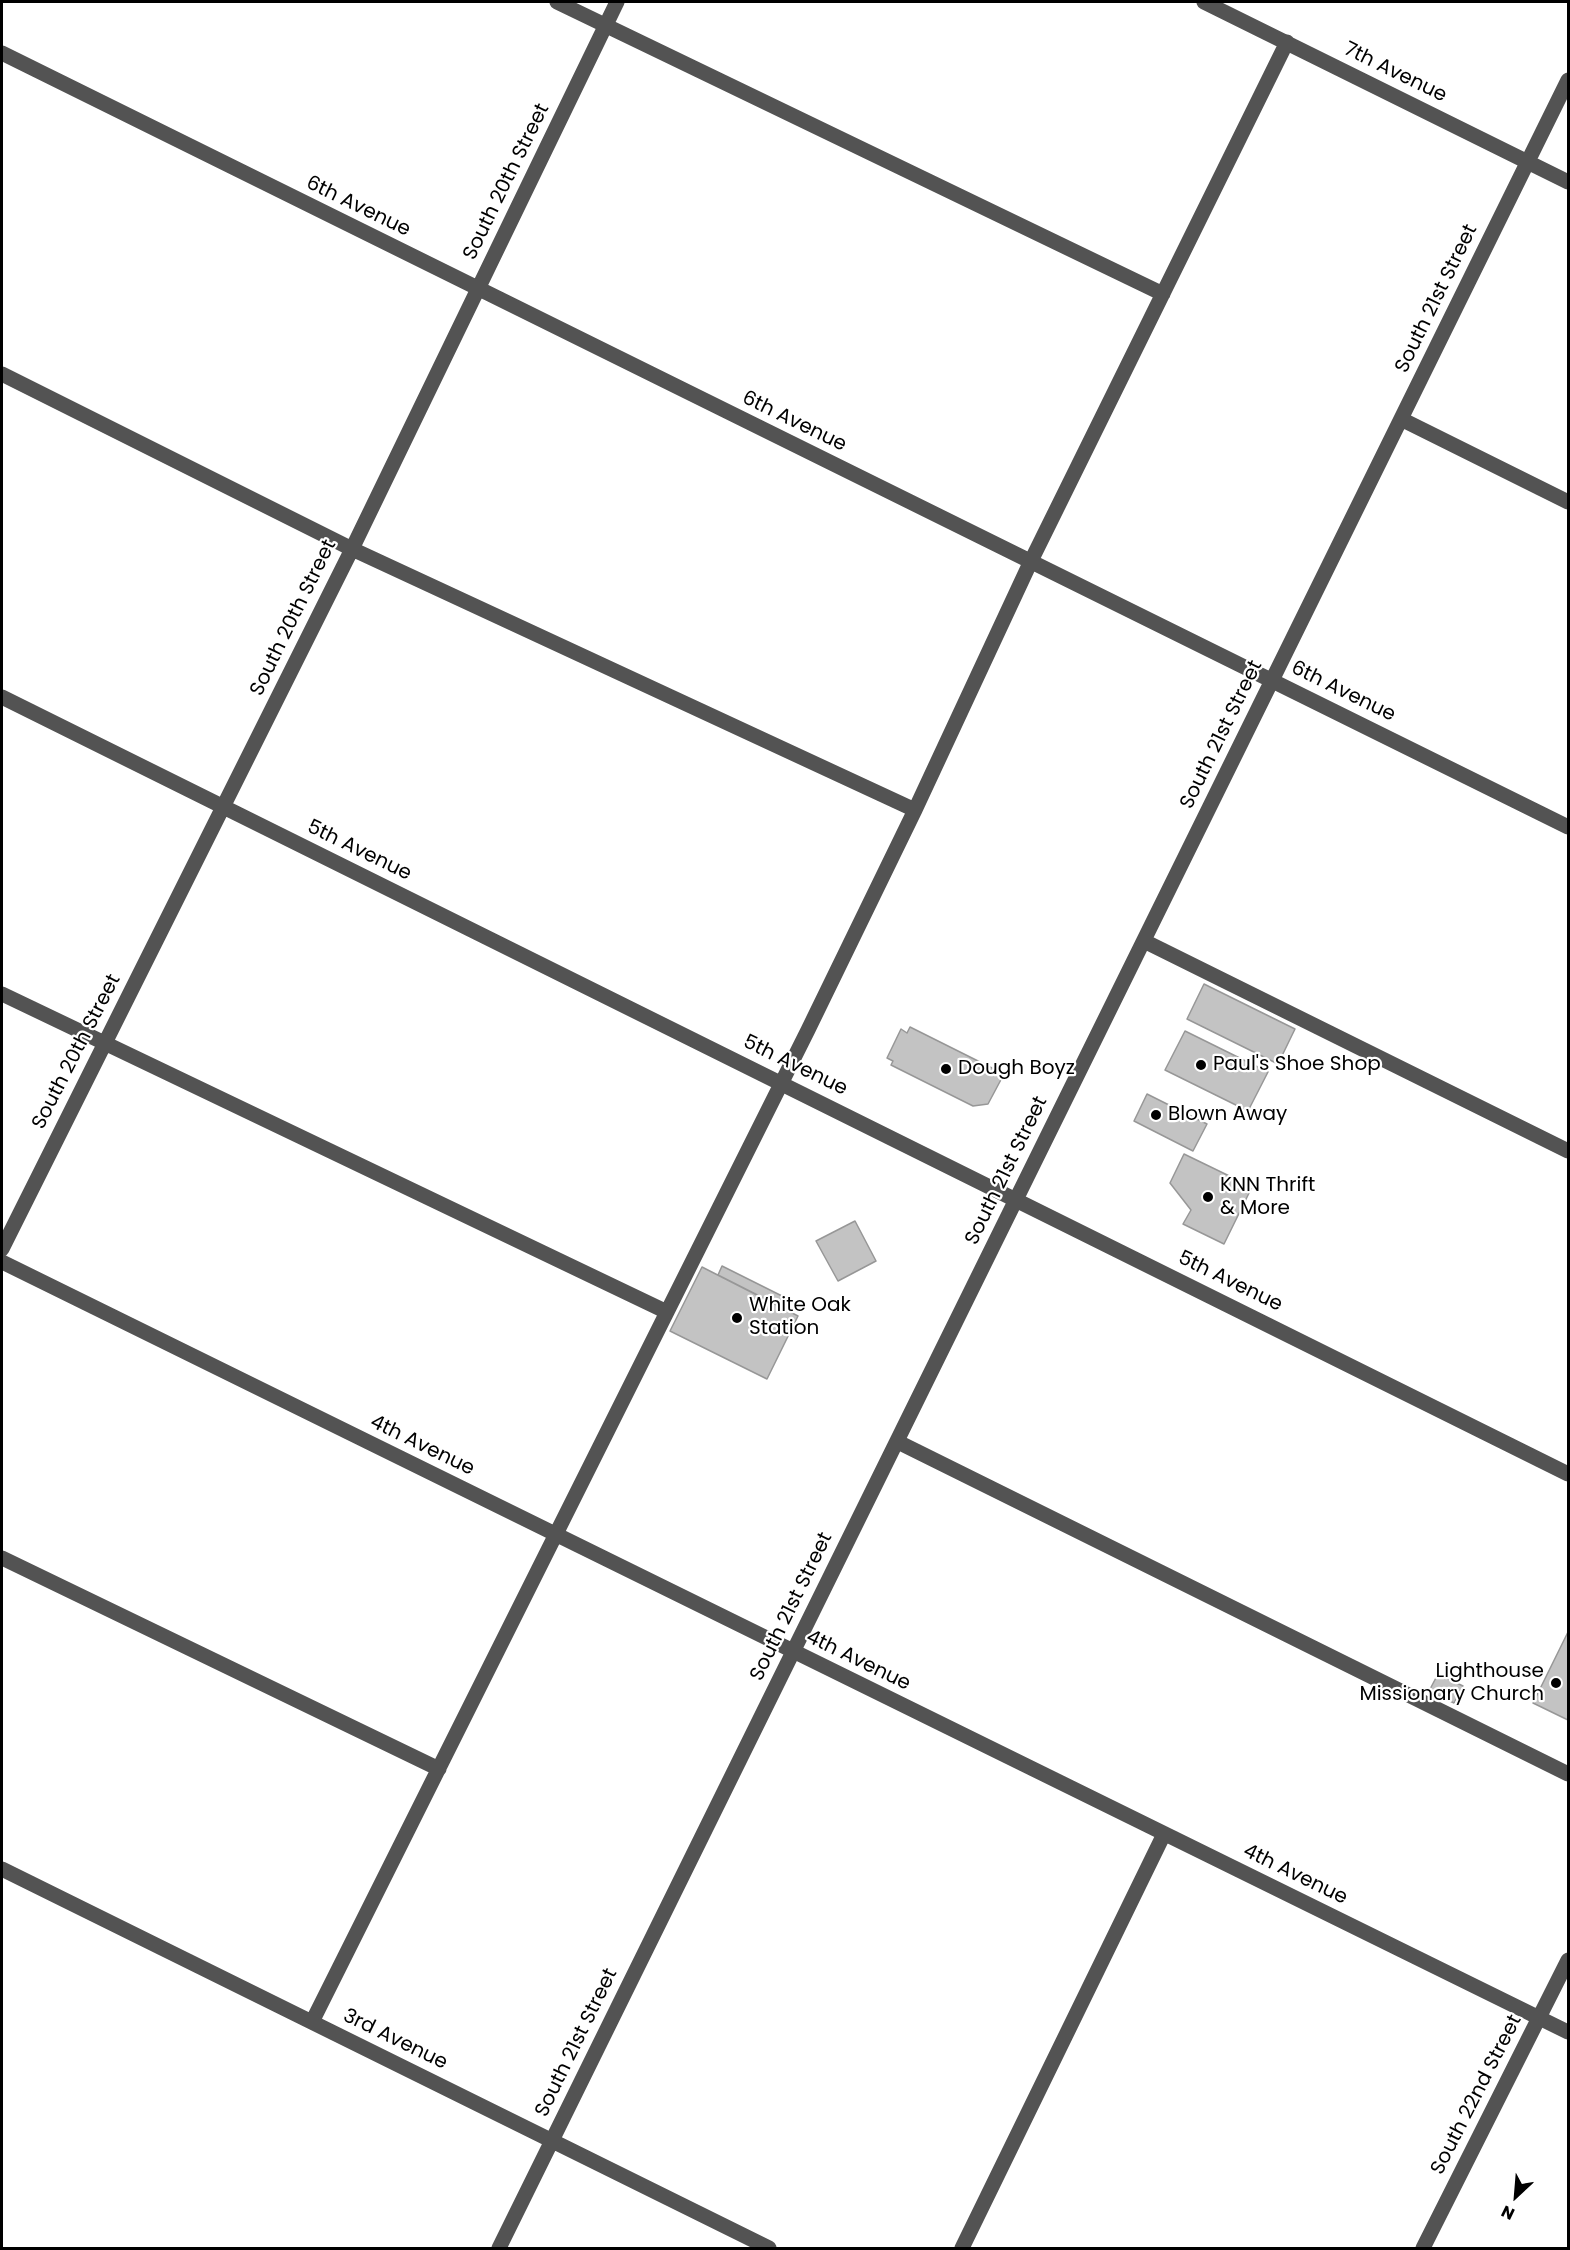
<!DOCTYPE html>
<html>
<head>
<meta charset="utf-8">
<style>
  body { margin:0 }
  #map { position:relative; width:1570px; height:2250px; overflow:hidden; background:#fff; font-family:Poppins,sans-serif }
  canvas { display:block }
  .frame { position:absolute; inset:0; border:3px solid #000; pointer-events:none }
  .north { position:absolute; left:1486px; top:2166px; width:60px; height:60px; -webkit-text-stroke:4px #fff; paint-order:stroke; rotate:206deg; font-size:16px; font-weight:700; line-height:24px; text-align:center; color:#000 }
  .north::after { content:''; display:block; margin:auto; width:21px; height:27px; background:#000; clip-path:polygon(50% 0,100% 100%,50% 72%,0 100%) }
</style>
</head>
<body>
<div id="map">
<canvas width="1570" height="2250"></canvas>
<div class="frame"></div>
<div class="north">N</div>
</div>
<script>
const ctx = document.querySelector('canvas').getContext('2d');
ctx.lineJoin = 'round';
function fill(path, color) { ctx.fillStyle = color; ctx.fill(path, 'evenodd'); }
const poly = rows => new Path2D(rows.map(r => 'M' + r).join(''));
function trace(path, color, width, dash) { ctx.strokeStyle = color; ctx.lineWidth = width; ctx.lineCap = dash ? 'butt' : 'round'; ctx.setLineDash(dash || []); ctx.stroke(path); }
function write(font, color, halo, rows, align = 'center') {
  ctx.font = font + ' Poppins,sans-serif'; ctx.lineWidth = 4.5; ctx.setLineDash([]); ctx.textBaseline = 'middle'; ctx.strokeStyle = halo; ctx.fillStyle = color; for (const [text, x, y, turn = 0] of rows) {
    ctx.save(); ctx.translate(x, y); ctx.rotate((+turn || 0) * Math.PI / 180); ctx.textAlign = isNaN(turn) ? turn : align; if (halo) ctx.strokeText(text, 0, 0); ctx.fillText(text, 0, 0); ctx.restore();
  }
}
const building = poly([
  [1204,984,1295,1029,1278,1064,1187,1019,1204,984],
  [910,1027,1004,1074,988,1104,973,1106,891,1065,893,1061,887,1058,901,1029,907,1033,910,1027],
  [1185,1031,1268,1072,1248,1111,1165,1070,1185,1031],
  [1147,1094,1207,1124,1193,1151,1134,1121,1147,1094],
  [1184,1154,1252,1187,1224,1244,1183,1224,1191,1210,1170,1183,1184,1154],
  [855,1221,876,1261,838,1281,816,1241,855,1221],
  [722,1266,786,1298,781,1307,718,1275,722,1266],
  [702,1267,798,1316,767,1379,670,1331,702,1267],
  [1568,1632,1568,1720,1533,1703,1568,1632],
  [1438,1674,1463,1686,1454,1703,1429,1691,1438,1674]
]);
fill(building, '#c3c3c3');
trace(building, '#979797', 1.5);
trace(poly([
  [557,2,1163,294],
  [1204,2,1568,182],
  [2,53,1568,827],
  [2,374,352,549,915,810],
  [1401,419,1568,502],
  [2,697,1568,1474],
  [1144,941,1568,1151],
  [2,994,667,1312],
  [2,1249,352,549,617,2],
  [2,1262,1568,2032],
  [898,1442,1568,1774],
  [2,1558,439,1769],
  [2,1869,769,2248],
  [312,2022,808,1030,915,810,1031,561,1287,42],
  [499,2248,1568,80],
  [962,2248,1164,1834],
  [1423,2248,1568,1960]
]), '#535353', 15);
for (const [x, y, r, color] of [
  [1201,1065,6,"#000"],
  [946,1069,6,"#000"],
  [1156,1115,6,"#000"],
  [1208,1197,6,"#000"],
  [737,1318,6,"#000"],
  [1556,1683,6,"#000"]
]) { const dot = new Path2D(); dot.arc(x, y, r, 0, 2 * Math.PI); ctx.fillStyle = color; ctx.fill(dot); trace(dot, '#fff', 2); }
write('20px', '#000', '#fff', [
  ["7th Avenue",1395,73,26],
  ["South 20th Street",507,182,-64],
  ["6th Avenue",358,207,26],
  ["South 21st Street",1437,299,-64],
  ["6th Avenue",794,422,26],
  ["South 20th Street",294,618,-64],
  ["6th Avenue",1343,692,26],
  ["South 21st Street",1222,735,-64],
  ["5th Avenue",359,851,26],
  ["South 20th Street",77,1052,-63],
  ["5th Avenue",795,1066,26],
  ["South 21st Street",1007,1171,-64],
  ["5th Avenue",1230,1282,26],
  ["4th Avenue",422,1446,26],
  ["South 21st Street",792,1607,-64],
  ["4th Avenue",858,1661,26],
  ["4th Avenue",1295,1875,26],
  ["3rd Avenue",395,2040,26],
  ["South 21st Street",577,2043,-64],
  ["South 22nd Street",1477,2095,-63]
]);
write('20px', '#000', '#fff', [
  ["Paul's Shoe Shop",1213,1065],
  ["Dough Boyz",958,1069],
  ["Blown Away",1168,1115],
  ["KNN Thrift",1220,1186],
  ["& More",1220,1209],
  ["White Oak",749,1306],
  ["Station",749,1329],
  ["Lighthouse",1544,1672,"right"],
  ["Missionary Church",1544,1695,"right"]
], 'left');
</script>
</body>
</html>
